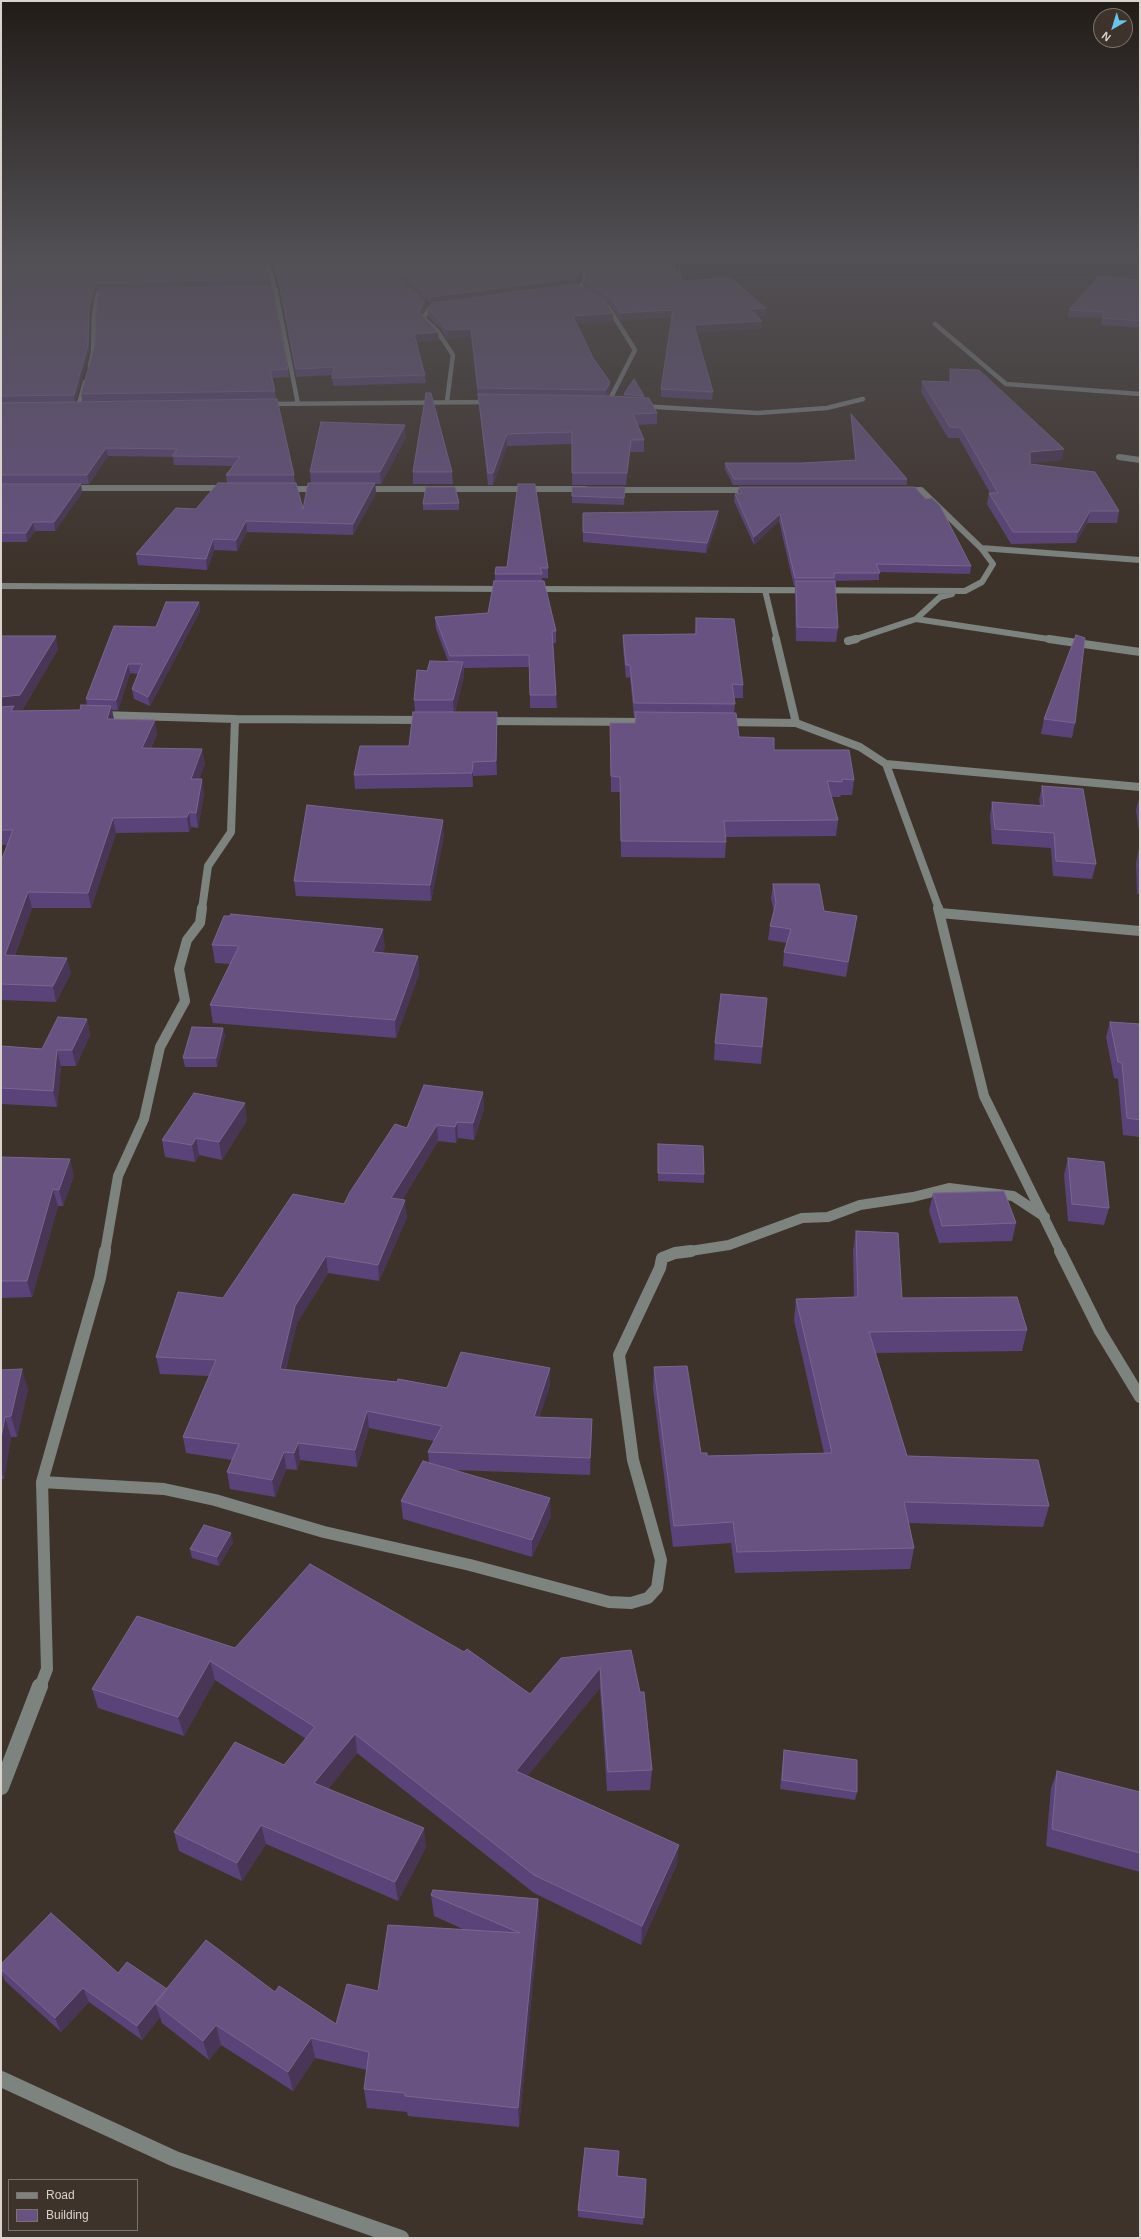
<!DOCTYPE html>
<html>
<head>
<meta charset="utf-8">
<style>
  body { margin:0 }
  #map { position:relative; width:1141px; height:2239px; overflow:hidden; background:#3e332b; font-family:Arial,sans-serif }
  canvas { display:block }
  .frame { position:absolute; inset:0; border:2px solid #d9d2cd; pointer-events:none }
  .legend { position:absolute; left:8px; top:2179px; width:130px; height:52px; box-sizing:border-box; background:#3e332b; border:1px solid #7c736c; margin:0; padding:5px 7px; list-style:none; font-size:12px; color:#d9d2cd }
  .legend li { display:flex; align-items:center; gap:8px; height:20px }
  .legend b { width:20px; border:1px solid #7c736c }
  .north { position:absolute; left:1093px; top:8px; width:40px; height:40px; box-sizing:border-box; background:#3e332b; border:1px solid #7c736c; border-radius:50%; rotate:218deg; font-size:11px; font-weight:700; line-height:16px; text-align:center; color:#d9d2cd }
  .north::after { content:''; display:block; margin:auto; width:14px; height:18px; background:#67c4ef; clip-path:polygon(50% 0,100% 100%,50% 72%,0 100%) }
</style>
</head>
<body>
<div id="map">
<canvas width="1141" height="2239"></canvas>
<div class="frame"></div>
<ul class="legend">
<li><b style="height:5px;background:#7d8480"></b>Road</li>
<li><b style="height:11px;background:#675282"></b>Building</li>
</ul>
<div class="north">N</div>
</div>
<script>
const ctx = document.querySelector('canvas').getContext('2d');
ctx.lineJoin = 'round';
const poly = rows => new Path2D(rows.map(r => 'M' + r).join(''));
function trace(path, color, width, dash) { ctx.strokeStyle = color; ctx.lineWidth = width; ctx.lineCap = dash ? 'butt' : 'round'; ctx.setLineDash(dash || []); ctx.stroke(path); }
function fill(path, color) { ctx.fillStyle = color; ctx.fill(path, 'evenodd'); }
trace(poly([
  [267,260,276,293,298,404],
  [577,289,584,283,584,268,604,260],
  [260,291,276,290],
  [604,305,608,307,635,350,608,403,604,403],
  [438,307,430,308,423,318,438,332,453,355,447,401],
  [935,324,1006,384,1140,394],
  [90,366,93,353,94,315,98,293,112,293],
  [266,404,492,402],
  [640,406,758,413,827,408,863,399],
  [78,407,85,382]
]), '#7d8480', 4.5);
trace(poly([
  [1119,457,1140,460],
  [69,488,227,488],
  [285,489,321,489],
  [363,489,585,489],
  [613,490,751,490],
  [981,548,1140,560],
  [1,586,505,589],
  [533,589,765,590,777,640],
  [765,590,965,591,982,582,993,564,981,548,921,490,905,490],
  [916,619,1055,640],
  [853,640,916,619,940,597,952,594]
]), '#7d8480', 6);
trace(poly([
  [776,639,796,723],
  [1049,639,1140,652],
  [848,641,856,639],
  [101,715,235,719,424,720],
  [484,721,648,722],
  [724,722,796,723,860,747,886,764,1140,787],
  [886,764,939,909],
  [202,909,208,866,231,832,235,719]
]), '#7d8480', 8);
trace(poly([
  [938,908,984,1096,1061,1252],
  [940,913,1140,931],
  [105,1252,118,1176,144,1119,160,1047,185,1001,179,969,187,940,200,923,202,908],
  [684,1252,729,1245,802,1218,828,1217,860,1205,913,1197,949,1188,1013,1196,1045,1217]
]), '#7d8480', 10);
trace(poly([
  [1060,1251,1100,1331,1140,1397],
  [42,1482,164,1489,215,1500,324,1532,470,1565,609,1602,631,1603,648,1598,657,1588,661,1560,633,1460,619,1355,660,1268,662,1258,675,1253,691,1251],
  [40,1687,47,1669,42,1482,100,1278,105,1251]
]), '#7d8480', 12);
trace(poly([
  [1,1787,40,1686],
  [1,2079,175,2159,401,2238]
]), '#7d8480', 16);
fill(poly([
  [271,260,674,260,677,280,682,281,766,316,758,316,762,321,762,328,696,333,713,392,712,400,661,397,661,389,672,317,621,321,610,304,605,301,613,322,577,324,593,358,610,382,610,391,608,396,624,397,624,394,644,396,644,398,657,413,657,424,637,425,644,440,644,452,630,452,626,485,572,485,572,444,507,446,493,485,488,485,479,405,479,398,478,398,471,338,447,339,441,329,428,317,428,309,431,304,399,278,399,279,425,309,422,315,439,340,416,342,425,375,426,383,333,386,332,378,333,375,296,377,280,290],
  [590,262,588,277,583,281,583,288,576,285,580,281,581,266],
  [1,266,270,279,270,286,288,369,289,377,272,378,275,391,276,399,294,475,295,483,303,509,311,483,310,472,406,437,381,484,375,484,376,493,353,535,247,532,237,551,214,550,207,570,138,565,136,554,196,509,227,483,226,475,233,466,174,465,173,457,108,456,89,484,1,484],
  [96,290,100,290,95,345,81,394,83,402,75,402,89,352,90,314],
  [1140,280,1140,328,1101,325,1102,318,1068,317,1069,310],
  [950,369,1062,460,1030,463,1030,464,1119,511,1117,523,1087,523,1076,543,1011,544,987,504,989,493,990,493,959,438,948,438,921,392,922,381,949,382],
  [851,414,907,479,907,485,733,485,725,469,725,463,803,463,855,460,851,420],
  [413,472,452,472,453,484,413,484],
  [1,484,81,484,82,493,55,531,35,531,27,542,1,542],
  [572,487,625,487,624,505,572,503],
  [739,487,971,566,970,574,879,572,879,580,834,581,838,628,836,642,796,641,795,595,795,586,794,586,779,521,754,545,734,501,735,494,738,494],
  [459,503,459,510,423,510,423,504],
  [718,521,706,553,583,542,583,532],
  [496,567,548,568,548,578,542,578,542,581,556,631,556,643,553,643,556,695,557,708,530,708,530,667,464,668,464,676,455,712,497,726,497,775,473,776,473,787,355,789,354,775,409,746,415,712,414,700,427,671,448,661,436,629,435,617,488,613,495,581,495,574],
  [199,602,200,611,150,706,134,699,132,689,138,674,130,673,118,710,112,710,114,719,157,734,151,748,205,763,199,779,204,793,198,828,191,827,189,832,116,833,91,908,32,908,15,955,71,973,56,1002,1,1000,1,861,7,845,1,845,1,636,58,649,23,709,15,710,15,711,80,710,87,706,86,699,156,627],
  [696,618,743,685,743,698,734,698,735,704,734,713,739,737,854,780,852,795,841,795,840,797,831,797,838,820,836,836,725,837,726,842,725,858,621,857,620,792,611,792,610,723,635,723,635,717,634,717,630,677,626,678,623,647,623,635,695,634],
  [1044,719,1075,723,1072,738,1041,734],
  [1042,786,1096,864,1092,879,1053,876,1051,848,992,844,990,816,992,802,1040,805,1039,800],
  [1140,795,1140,839,1136,810],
  [444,835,431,901,296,896,294,881],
  [1139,847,1140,848,1140,894,1137,894,1136,863],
  [773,884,824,911,857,916,855,930,846,977,783,966,784,952,787,943,768,940,770,926,774,912,771,898],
  [212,945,385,947,382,953,418,956,419,974,396,1038,213,1023,210,1005,230,964,215,963],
  [767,998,761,1064,714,1060,715,1043],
  [87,1019,90,1035,76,1066,61,1066,57,1107,1,1104,1,1046,42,1049],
  [1110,1022,1140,1024,1140,1137,1123,1135,1118,1079,1114,1078,1106,1037],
  [223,1028,225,1036,217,1067,185,1067,183,1058],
  [483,1092,484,1109,474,1140,458,1138,456,1143,438,1141,402,1200,407,1217,379,1281,328,1273,297,1323,286,1369,447,1388,550,1368,550,1385,539,1417,592,1419,590,1475,454,1470,551,1516,532,1557,403,1519,401,1501,429,1463,428,1452,434,1441,369,1428,357,1467,300,1460,297,1470,286,1469,275,1497,230,1489,227,1472,232,1460,186,1453,183,1437,209,1376,160,1374,156,1357,223,1298,344,1204,407,1128],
  [247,1120,222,1160,199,1155,195,1162,165,1157,162,1140],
  [658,1144,704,1174,704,1183,658,1181],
  [1,1157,74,1175,63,1206,58,1206,32,1297,1,1298],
  [1068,1158,1109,1208,1104,1225,1068,1221,1064,1175],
  [933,1193,1016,1223,1012,1241,939,1243,929,1211],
  [856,1231,902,1298,1027,1330,1022,1351,875,1353,907,1456,1049,1506,1043,1527,909,1523,914,1548,910,1569,735,1573,731,1543,673,1547,653,1388,654,1367,701,1453,707,1456,824,1453,794,1320,796,1299,854,1297,853,1251],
  [1,1370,28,1389,17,1437,11,1437,4,1479,1,1479],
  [233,1542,219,1566,192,1558,190,1549],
  [235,1648,530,1694,631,1650,652,1770,650,1790,607,1791,600,1688,527,1776,677,1864,641,1945,534,1893,357,1753,328,1789,426,1847,398,1901,266,1844,242,1881,179,1851,174,1832,284,1765,306,1739,215,1680,184,1736,98,1708,92,1689],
  [784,1750,857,1792,855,1800,780,1789,783,1759],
  [1057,1771,1140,1792,1140,1872,1046,1846,1051,1788],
  [431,1895,538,1899,539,1920,519,2127,408,2116,407,2112,367,2108,364,2089,367,2070,315,2058,293,2091,221,2045,209,2060,162,2023,160,2017,142,2040,89,2002,61,2032,5,1981,1,1972,1,1964,118,1973,167,1989,275,1992,336,2024,378,1991,465,1930,434,1916],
  [619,2151,617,2176,646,2179,643,2225,578,2217,578,2210]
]), '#5a4379');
fill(poly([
  [1,260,46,260,1,266],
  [581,260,598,260,581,266,580,281,575,285,431,304,431,297],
  [399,271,399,278,396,281,396,274],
  [95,283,96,290,90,314,89,352,75,403,74,395,89,307],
  [425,301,425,309,420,320,419,312],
  [766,308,766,316,749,317,750,309],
  [673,310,673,317,621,321,621,313],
  [613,313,613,322,573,324,573,316],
  [762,321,762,328,694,333,694,325],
  [471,329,471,338,447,339,447,330],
  [438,332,439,340,415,342,414,334],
  [610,382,610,391,606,399,606,390],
  [405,425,406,437,381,484,380,472],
  [507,434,507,446,493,485,493,473],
  [631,440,630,452,626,485,627,473],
  [106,448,108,456,89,484,87,475],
  [1064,449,1062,460,1028,463,1030,452],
  [375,483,376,493,353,535,353,524],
  [81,484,82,493,55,531,54,522],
  [718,511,718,521,706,553,707,543],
  [1090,511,1087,523,1076,543,1078,532],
  [780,514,779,521,754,545,754,537],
  [246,521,247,532,237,551,236,540],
  [33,522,35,531,27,542,26,533],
  [213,539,214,550,207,570,206,559],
  [199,602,200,611,150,706,148,697],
  [56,636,58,649,23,709,15,710,17,720,1,711,1,697],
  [463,662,464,676,454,715,453,700],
  [128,664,130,673,118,710,116,700],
  [111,706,114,720,107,719],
  [497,712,497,775,496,761],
  [155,720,157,734,144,762,142,748],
  [202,749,205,763,193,794,191,779],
  [473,762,473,787,472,773],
  [202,779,204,793,198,828,196,813],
  [189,812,191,827,189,832,187,817],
  [113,818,116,833,91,908,88,893],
  [443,820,444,835,431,901,430,885],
  [28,892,32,908,9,970,5,955],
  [857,916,855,930,846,977,848,962],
  [383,929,385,947,375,970,373,952],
  [418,956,419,974,396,1038,395,1020],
  [67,958,71,973,56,1002,53,986],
  [87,1019,90,1035,76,1066,72,1050],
  [223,1028,225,1036,217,1067,216,1058],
  [57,1050,61,1066,57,1107,53,1091],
  [483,1092,484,1109,474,1140,473,1123],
  [245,1103,247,1120,222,1160,219,1142],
  [457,1122,458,1138,456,1143,455,1127],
  [437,1125,438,1141,393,1215,391,1198],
  [196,1138,199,1155,195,1162,192,1145],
  [70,1159,74,1175,63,1206,59,1190],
  [53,1189,58,1206,32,1297,27,1281],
  [405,1200,407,1217,379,1281,378,1265],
  [326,1256,328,1273,297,1323,282,1386,280,1369,295,1306],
  [550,1368,550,1385,534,1434,534,1417],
  [22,1369,28,1389,17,1437,11,1416],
  [367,1411,369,1428,357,1467,355,1450],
  [5,1417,11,1437,4,1479,1,1470,1,1438],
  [592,1419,592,1436,590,1475,590,1458],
  [298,1443,300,1460,297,1470,294,1453],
  [284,1452,286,1469,275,1497,272,1480],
  [550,1498,551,1516,532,1557,532,1540],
  [231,1533,233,1542,219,1566,217,1557],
  [210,1661,215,1680,184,1736,178,1717],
  [600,1668,600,1688,516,1790,516,1771],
  [355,1734,357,1753,318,1802,314,1783],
  [261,1825,266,1844,242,1881,237,1863],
  [424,1828,426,1847,398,1901,395,1882],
  [679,1845,677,1864,641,1945,642,1926],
  [538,1899,539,1920,519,2127,518,2108],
  [83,1988,89,2002,61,2032,55,2018],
  [155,2003,160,2017,142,2040,137,2026],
  [216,2025,221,2045,209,2060,203,2041],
  [311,2038,315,2058,293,2091,288,2072]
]), '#493656');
const building = poly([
  [44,260,264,260,270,279,95,283,89,307,88,345,74,395,1,396,1,266,44,260],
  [272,260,581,260,580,274,575,278,431,297,399,271,396,274,397,277,425,301,419,312,438,332,414,334,425,375,332,378,334,367,296,369,279,282,272,260],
  [597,260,674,260,677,280,679,269,682,281,731,278,766,308,750,309,762,321,694,325,713,392,661,389,673,310,621,313,610,297,583,281,588,277,588,263,597,260],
  [1099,276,1140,280,1140,321,1102,318,1104,312,1069,310,1099,276],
  [576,284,605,301,613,313,573,316,593,358,610,382,606,390,478,388,471,329,447,330,440,321,428,309,432,303,576,284],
  [272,286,288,369,270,370,275,391,81,394,95,345,96,307,100,289,272,286],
  [950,369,979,370,1064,449,1030,452,1030,464,1095,472,1119,511,1090,511,1078,532,1013,532,989,493,998,493,961,428,950,427,922,381,951,382,950,369],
  [634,379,644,396,624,394,634,379],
  [426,393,431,393,452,472,413,472,426,393],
  [478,394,608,396,649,398,657,413,633,414,644,440,631,440,627,473,572,473,572,432,507,434,493,473,488,473,478,394],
  [277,399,294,475,226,475,240,457,172,456,177,449,106,448,87,475,1,475,1,403,277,399],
  [851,414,907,479,734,479,725,463,803,463,856,460,851,414],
  [321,422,405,425,380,472,310,472,321,422],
  [218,483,296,483,303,509,308,483,375,483,353,524,246,521,236,540,213,539,206,559,136,554,176,508,196,509,218,483],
  [1,484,81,484,54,522,33,522,26,533,1,533,1,484],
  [518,484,535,484,548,568,540,568,542,574,495,574,496,567,507,567,518,484],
  [426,487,455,487,459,503,423,504,426,487],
  [572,487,625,487,624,498,572,496,572,487],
  [739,487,915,487,925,499,932,498,940,506,971,566,876,564,880,573,834,573,834,578,795,578,780,514,754,537,735,494,742,493,739,487],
  [718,511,707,543,583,532,583,513,718,511],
  [494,581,544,581,556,631,552,631,556,695,530,695,529,655,450,656,435,617,488,613,494,581],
  [796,581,835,581,838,628,797,627,796,581],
  [166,602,199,602,148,697,132,689,142,664,128,664,116,700,86,699,114,626,156,627,166,602],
  [696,618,734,619,743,685,732,684,735,704,634,703,630,665,626,665,623,635,696,634,696,618],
  [1076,635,1085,638,1075,723,1044,719,1076,635],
  [1,636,56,636,20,695,1,697,1,636],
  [430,661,463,662,453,700,414,700,417,670,427,671,430,661],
  [81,705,111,706,107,719,155,720,142,748,202,749,191,779,202,779,196,813,189,812,187,817,113,818,88,893,28,892,5,955,67,958,53,986,1,984,1,861,13,830,1,830,1,707,14,706,11,711,80,710,81,705],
  [413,712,497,712,496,761,473,762,472,773,354,775,360,746,409,746,413,712],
  [635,712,736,713,739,737,774,738,774,750,849,750,854,780,842,779,842,782,827,781,838,820,724,821,726,842,621,841,620,777,611,776,610,723,636,723,635,712],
  [1042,786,1083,789,1096,864,1056,861,1054,833,995,829,992,802,1044,806,1042,786],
  [307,805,443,820,430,885,294,881,307,805],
  [773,884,819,884,824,911,857,916,848,962,784,952,791,929,770,926,776,903,773,884],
  [231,914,383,929,373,952,418,956,395,1020,210,1005,239,946,212,945,224,916,230,916,231,914],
  [721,994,767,998,762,1047,715,1043,721,994],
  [58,1017,87,1019,72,1050,57,1050,53,1091,1,1088,1,1046,42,1049,58,1017],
  [1110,1022,1140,1024,1140,1120,1127,1118,1122,1063,1118,1062,1110,1022],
  [192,1027,223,1028,216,1058,183,1058,192,1027],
  [424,1085,483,1092,473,1123,457,1122,455,1127,437,1125,391,1198,405,1200,378,1265,326,1256,295,1306,280,1369,397,1382,398,1379,447,1388,461,1352,550,1368,534,1417,592,1419,590,1458,428,1452,442,1426,367,1411,355,1450,298,1443,294,1453,284,1452,272,1480,227,1472,239,1444,183,1437,216,1360,156,1357,178,1292,223,1298,293,1194,344,1204,350,1192,395,1124,407,1128,424,1085],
  [194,1093,245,1103,219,1142,196,1138,192,1145,162,1140,194,1093],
  [658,1144,703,1146,704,1174,658,1173,658,1144],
  [1,1157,70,1159,59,1190,53,1189,27,1281,1,1281,1,1157],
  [1068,1158,1104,1162,1109,1208,1072,1204,1068,1158],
  [1004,1191,1016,1223,942,1226,933,1193,1004,1191],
  [856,1231,898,1233,902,1298,1017,1297,1027,1330,869,1332,907,1456,1038,1460,1049,1506,904,1502,914,1548,737,1552,733,1522,674,1526,654,1367,687,1366,701,1453,707,1453,707,1456,832,1453,796,1299,858,1297,856,1231],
  [22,1369,11,1416,5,1417,1,1438,1,1370,22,1369],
  [423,1461,550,1498,532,1540,401,1501,423,1461],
  [204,1525,231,1533,217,1557,190,1549,204,1525],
  [310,1564,464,1652,467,1649,530,1694,561,1658,631,1650,640,1692,644,1692,652,1770,608,1772,600,1668,516,1771,679,1845,642,1926,534,1875,355,1734,314,1783,424,1828,395,1882,261,1825,237,1863,174,1832,235,1742,284,1765,315,1727,210,1661,178,1717,92,1689,137,1616,235,1648,310,1564],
  [784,1750,857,1760,857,1792,782,1780,784,1750],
  [1057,1771,1140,1792,1140,1853,1052,1829,1057,1771],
  [433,1890,538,1899,518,2108,405,2096,405,2093,364,2089,369,2052,311,2038,288,2072,216,2025,203,2041,155,2003,206,1940,275,1992,279,1986,336,2024,347,1984,378,1991,388,1925,520,1933,431,1895,433,1890],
  [51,1913,118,1973,127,1962,167,1989,137,2026,83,1988,55,2018,1,1969,1,1964,51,1913],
  [585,2148,619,2151,617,2176,646,2179,644,2218,578,2210,585,2148]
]);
fill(building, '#675282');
trace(building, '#79668e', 1);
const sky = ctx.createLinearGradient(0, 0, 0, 573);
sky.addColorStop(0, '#221c18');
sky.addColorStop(0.45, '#525055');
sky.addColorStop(1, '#52505500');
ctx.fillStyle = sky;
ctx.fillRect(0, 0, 1141, 573);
</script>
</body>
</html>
